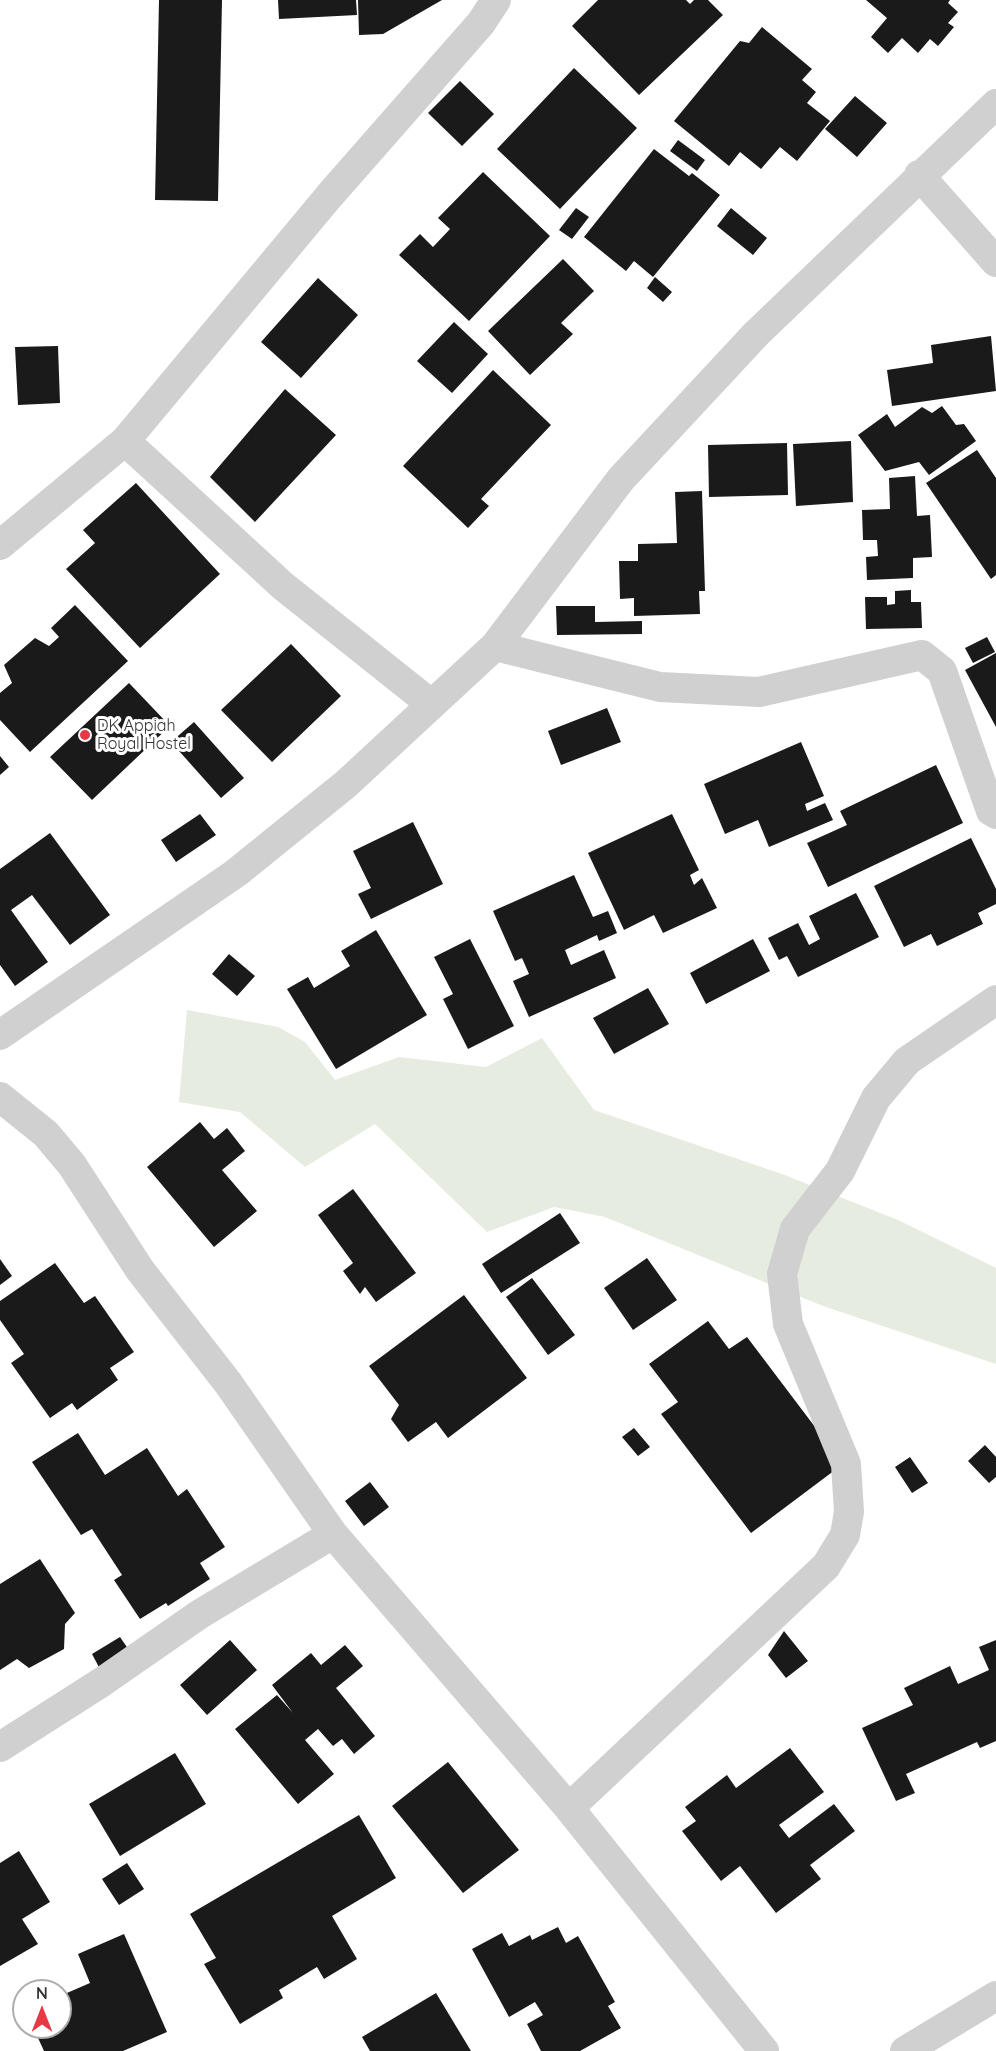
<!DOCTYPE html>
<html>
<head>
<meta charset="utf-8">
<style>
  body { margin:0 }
  #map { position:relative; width:996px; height:2051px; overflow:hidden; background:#fff; font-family:Quicksand,sans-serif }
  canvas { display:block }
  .north { position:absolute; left:12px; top:1979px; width:60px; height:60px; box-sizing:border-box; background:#fff; border:2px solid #adadad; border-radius:50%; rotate:0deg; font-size:16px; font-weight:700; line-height:24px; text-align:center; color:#333 }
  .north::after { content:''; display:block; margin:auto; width:21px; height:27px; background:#e63946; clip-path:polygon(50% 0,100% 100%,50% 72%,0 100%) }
</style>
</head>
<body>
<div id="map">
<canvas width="996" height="2051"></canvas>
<div class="north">N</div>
</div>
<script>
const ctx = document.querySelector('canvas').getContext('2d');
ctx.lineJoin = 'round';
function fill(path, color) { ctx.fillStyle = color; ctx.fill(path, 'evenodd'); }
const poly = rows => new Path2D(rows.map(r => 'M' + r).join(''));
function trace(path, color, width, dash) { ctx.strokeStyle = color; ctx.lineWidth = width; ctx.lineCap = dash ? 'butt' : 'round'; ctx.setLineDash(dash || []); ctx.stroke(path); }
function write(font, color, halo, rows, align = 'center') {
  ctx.font = font + ' Quicksand,sans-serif'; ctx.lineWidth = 6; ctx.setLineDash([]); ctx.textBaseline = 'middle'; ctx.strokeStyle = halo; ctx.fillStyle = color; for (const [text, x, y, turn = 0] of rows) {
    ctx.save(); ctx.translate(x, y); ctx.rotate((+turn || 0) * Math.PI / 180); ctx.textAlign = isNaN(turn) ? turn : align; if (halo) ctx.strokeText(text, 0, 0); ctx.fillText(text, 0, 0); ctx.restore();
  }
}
fill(poly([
  [187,1010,278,1027,305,1042,335,1080,399,1057,486,1067,542,1038,594,1110,782,1174,898,1220,996,1268,996,1364,823,1306,605,1217,554,1207,487,1232,375,1124,305,1167,240,1112,179,1102]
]), '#e6ecdf');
fill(poly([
  [159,0,222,0,218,201,155,200],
  [278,0,356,0,357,15,279,19],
  [358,0,442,0,383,34,359,35],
  [598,0,686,0,690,4,694,0,708,0,723,15,639,95,572,26],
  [866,0,950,0,948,3,958,12,948,23,954,27,938,46,930,39,918,53,902,38,888,53,871,37,887,18],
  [762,27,812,69,802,80,816,92,807,103,830,121,797,161,780,147,761,169,740,152,729,166,674,121,740,41,749,43],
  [574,68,637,128,560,209,497,149],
  [460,81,494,114,462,146,428,113],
  [855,96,887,123,857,157,825,129],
  [678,140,705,160,697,171,670,151],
  [654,149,689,176,692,173,720,195,653,277,634,261,626,271,584,237],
  [483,172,550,236,469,321,399,255,420,234,433,247,450,229,438,218],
  [576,208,589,217,572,239,559,230],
  [731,208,767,238,753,255,717,226],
  [563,259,594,291,561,323,573,334,530,375,488,331],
  [655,277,672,292,663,302,647,288],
  [318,278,358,315,301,378,261,342],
  [454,322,488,354,452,393,417,361],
  [991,336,996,391,892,406,887,370,933,363,931,345],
  [58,346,60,403,18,405,15,347],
  [493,370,551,425,481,499,489,506,468,528,403,466],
  [285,389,336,435,255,522,210,477],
  [942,406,956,425,964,424,976,441,929,475,919,462,885,471,858,435,887,414,895,427,922,407,932,413],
  [851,441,853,502,796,506,793,444],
  [787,443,788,495,709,497,708,445],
  [977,450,996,478,996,575,991,579,926,483],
  [915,476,917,516,930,515,932,557,913,558,913,578,867,580,866,557,878,556,877,540,863,540,862,510,890,509,889,478],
  [136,483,220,574,140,648,66,569,95,543,83,530],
  [702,491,705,591,699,591,700,614,634,616,634,598,620,599,619,561,638,561,638,544,677,543,675,492],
  [911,590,911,602,921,602,922,628,866,629,865,597,887,597,887,605,895,604,895,591],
  [75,605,128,661,30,752,0,720,0,693,12,683,4,665,35,638,49,646,59,637,51,628],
  [556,606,595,606,595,622,642,621,642,634,557,635],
  [987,637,995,652,973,663,965,648],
  [291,644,341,696,272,762,221,710],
  [996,653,996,727,965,670],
  [129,683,170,726,92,800,50,757],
  [607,708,621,742,561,765,548,731],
  [194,722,244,778,221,798,171,742],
  [801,742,824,796,805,804,807,811,825,803,833,820,769,847,758,820,725,834,704,784],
  [0,756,9,767,0,775],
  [936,765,963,823,828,887,807,843,847,825,840,811],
  [200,814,216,835,176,862,161,840],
  [672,814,699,870,690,875,694,885,702,878,717,908,663,933,654,915,624,930,588,853],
  [413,822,443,884,371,919,358,894,371,888,353,851],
  [50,833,110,915,70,945,32,895,11,910,48,962,15,986,0,965,0,869],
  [971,838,996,889,996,904,978,913,983,924,937,946,931,934,904,947,874,886],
  [574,875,593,917,608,911,617,933,599,941,597,935,565,950,571,965,604,950,616,978,529,1017,513,981,529,974,522,958,515,961,493,911],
  [856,893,879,937,798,977,787,956,779,960,768,938,798,923,809,945,820,939,809,916],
  [376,930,427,1015,336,1069,287,989,308,977,314,988,350,966,341,951],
  [470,939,514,1026,468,1049,443,999,453,994,434,957],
  [753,939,770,971,706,1004,690,973],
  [229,954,255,976,237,996,212,974],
  [648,988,669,1024,614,1054,593,1018],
  [200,1122,214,1139,227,1128,245,1151,222,1170,257,1211,214,1247,147,1167],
  [353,1189,416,1273,376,1302,365,1287,360,1294,343,1271,353,1263,318,1215],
  [560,1213,580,1243,501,1293,482,1264],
  [647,1258,677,1300,633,1330,604,1288],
  [0,1259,12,1276,0,1285],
  [55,1263,84,1303,95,1296,134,1352,110,1368,118,1380,77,1410,72,1403,50,1418,11,1363,24,1354,0,1320,0,1301],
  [532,1278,575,1335,548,1355,506,1297],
  [464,1295,527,1378,448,1438,436,1422,408,1442,391,1419,399,1405,369,1366],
  [708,1321,729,1349,747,1337,843,1464,751,1533,661,1414,678,1402,649,1364],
  [634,1428,650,1447,638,1456,622,1437],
  [78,1433,105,1475,147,1448,178,1496,187,1489,225,1547,200,1563,210,1579,168,1606,166,1603,140,1619,114,1580,122,1575,92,1529,81,1535,32,1462],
  [985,1445,996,1457,996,1477,989,1483,968,1461],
  [910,1457,928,1483,912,1493,895,1467],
  [370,1482,389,1507,364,1526,345,1501],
  [40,1559,75,1613,65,1624,64,1649,29,1668,17,1659,0,1670,0,1584],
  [784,1631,808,1661,786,1678,768,1655],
  [120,1637,131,1653,101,1671,92,1654],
  [230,1640,257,1670,207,1715,180,1685],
  [996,1640,996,1741,980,1748,977,1742,906,1774,915,1793,896,1801,862,1728,913,1705,904,1688,950,1666,958,1684,989,1670,979,1647],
  [345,1645,363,1666,336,1688,375,1736,354,1754,342,1739,333,1746,318,1729,305,1740,334,1774,298,1804,235,1729,277,1695,293,1713,272,1685,311,1653,321,1665],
  [790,1748,824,1792,779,1825,789,1838,834,1804,855,1831,810,1865,821,1879,776,1913,740,1866,721,1881,682,1831,696,1821,685,1807,727,1775,736,1788],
  [175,1753,206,1804,120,1856,89,1804],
  [448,1762,519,1850,463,1893,392,1806],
  [359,1815,396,1878,332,1916,357,1959,324,1979,317,1967,279,1990,283,1998,240,2024,204,1964,216,1958,190,1914],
  [19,1851,50,1902,22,1919,38,1944,0,1966,0,1863],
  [127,1863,144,1889,119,1905,102,1879],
  [558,1927,566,1943,578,1936,615,2002,608,2006,621,2028,580,2051,541,2051,527,2024,543,2015,535,2002,509,2017,472,1949,502,1933,509,1946,530,1935,532,1940],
  [124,1934,167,2032,123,2051,44,2051,33,2027,60,2027,60,1996,90,1983,78,1954],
  [436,1993,471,2051,370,2051,362,2037]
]), '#1a1a1a');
trace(poly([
  [919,175,996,262],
  [125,441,283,586,431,704],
  [0,545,125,441,330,195,481,23,496,0],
  [495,646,660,687,759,692,922,655,942,671,991,811,996,814],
  [0,1035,236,873,346,784,495,646,621,479,756,334,996,104],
  [0,1097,46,1134,72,1165,140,1270,228,1383,333,1534,569,1808,764,2051],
  [0,1747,102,1682,200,1614,333,1534],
  [569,1808,826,1566,845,1535,849,1512,846,1464,788,1324,782,1274,795,1229,840,1171,876,1098,907,1061,996,1000],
  [905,2051,996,1996]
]), '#d0d0d0', 30);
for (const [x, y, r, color] of [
  [85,735,6,"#e63946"]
]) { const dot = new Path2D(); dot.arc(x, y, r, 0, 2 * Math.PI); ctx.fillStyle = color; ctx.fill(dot); trace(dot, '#fff', 2); }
write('16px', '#333', '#fff', [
  ["DK Appiah",97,726],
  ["Royal Hostel",97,744]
], 'left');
</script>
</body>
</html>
